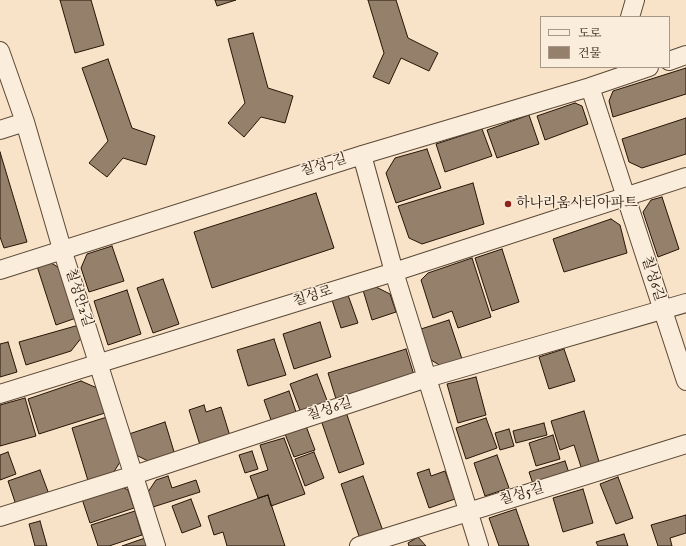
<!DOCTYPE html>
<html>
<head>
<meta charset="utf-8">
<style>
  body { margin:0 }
  #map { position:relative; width:686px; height:546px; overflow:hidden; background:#f8e3c8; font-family:"IM FELL English","Noto Serif KR",serif }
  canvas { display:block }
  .legend { position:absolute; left:540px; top:16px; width:130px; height:52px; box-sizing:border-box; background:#faeddb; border:1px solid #a69786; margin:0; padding:5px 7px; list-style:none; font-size:12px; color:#271506 }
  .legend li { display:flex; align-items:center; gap:8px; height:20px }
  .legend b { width:20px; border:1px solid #a69786 }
</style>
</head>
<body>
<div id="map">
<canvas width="686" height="546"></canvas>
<ul class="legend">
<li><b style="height:5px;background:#faeddb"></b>도로</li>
<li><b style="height:11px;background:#94806b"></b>건물</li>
</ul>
</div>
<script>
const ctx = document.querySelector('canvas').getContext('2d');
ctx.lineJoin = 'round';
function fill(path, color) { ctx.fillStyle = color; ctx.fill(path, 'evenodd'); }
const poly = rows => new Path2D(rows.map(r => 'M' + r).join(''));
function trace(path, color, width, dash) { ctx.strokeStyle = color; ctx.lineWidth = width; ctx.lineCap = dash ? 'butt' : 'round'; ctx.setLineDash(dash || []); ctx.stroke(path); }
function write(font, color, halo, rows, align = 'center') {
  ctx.font = font + ' "IM FELL English","Noto Serif KR",serif'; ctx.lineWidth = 3; ctx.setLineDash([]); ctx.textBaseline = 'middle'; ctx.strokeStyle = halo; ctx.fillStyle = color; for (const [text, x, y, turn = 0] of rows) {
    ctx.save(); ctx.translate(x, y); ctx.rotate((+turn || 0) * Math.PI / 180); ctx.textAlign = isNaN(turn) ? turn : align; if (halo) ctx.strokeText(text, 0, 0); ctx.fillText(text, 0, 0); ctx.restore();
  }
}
const building = poly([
  [60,0,91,0,104,45,75,53,60,0],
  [215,0,236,0,217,6,215,0],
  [368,0,396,0,408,38,438,53,429,71,401,58,389,84,373,77,384,53,368,0],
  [253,33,268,88,293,96,285,123,261,117,244,137,228,123,245,103,228,39,253,33],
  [108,59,132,128,155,136,146,165,123,158,107,177,89,163,108,141,82,68,108,59],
  [686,68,686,94,613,117,609,101,613,91,686,68],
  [575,103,582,106,588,124,545,140,537,116,575,103],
  [529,115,539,144,497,158,487,130,529,115],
  [686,118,686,154,642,168,629,162,622,139,686,118],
  [482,129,492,156,445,172,436,144,482,129],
  [427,149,441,188,396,203,386,173,395,158,427,149],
  [0,152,27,242,4,248,0,237,0,152],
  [473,183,484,224,422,244,409,238,398,206,473,183],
  [316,193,334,248,212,288,194,232,316,193],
  [662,197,679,249,658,257,643,212,651,200,662,197],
  [611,219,620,225,627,253,564,272,553,239,611,219],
  [112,246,124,281,89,292,81,268,87,254,112,246],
  [502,249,519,302,492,311,475,258,502,249],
  [472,258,491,317,458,328,452,311,433,318,421,280,428,273,472,258],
  [45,259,64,271,79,317,56,325,36,263,45,259],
  [163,279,179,324,153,333,137,288,163,279],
  [374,286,390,294,396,312,372,320,363,290,374,286],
  [127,290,141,334,108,345,94,301,127,290],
  [348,295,358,323,341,328,332,300,348,295],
  [449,320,462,359,441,366,431,360,421,329,449,320],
  [320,322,331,357,294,369,283,334,320,322],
  [79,325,82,337,71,351,26,365,19,342,79,325],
  [274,339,286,375,248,386,237,350,274,339],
  [8,342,17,372,0,377,0,344,8,342],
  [406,349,414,375,336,399,328,373,406,349],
  [564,349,575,381,549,389,539,357,564,349],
  [317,374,328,403,301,413,290,384,317,374],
  [476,377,486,415,458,423,447,384,476,377],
  [81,381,97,388,105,413,39,434,28,399,81,381],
  [289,391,296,412,271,420,264,400,289,391],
  [25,398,36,436,0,446,0,405,25,398],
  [204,405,206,412,221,407,230,436,200,445,189,410,204,405],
  [584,411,600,465,582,470,574,445,560,450,551,421,584,411],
  [346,412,364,464,339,473,321,420,346,412],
  [107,417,120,462,110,478,89,484,72,428,107,417],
  [486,418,497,448,466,459,456,428,486,418],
  [165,422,175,455,152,463,136,455,129,434,165,422],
  [544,423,547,435,516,443,513,431,544,423],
  [306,426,315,450,294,457,285,434,306,426],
  [509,429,514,446,500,450,495,433,509,429],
  [553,435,560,459,536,466,529,443,553,435],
  [284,438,305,494,271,506,268,495,258,498,250,476,268,470,260,445,284,438],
  [252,451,258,469,245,473,239,455,252,451],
  [8,452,16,474,0,480,0,455,8,452],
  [314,452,324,478,305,486,295,459,314,452],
  [497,455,509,488,485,496,474,463,497,455],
  [565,461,569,473,533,484,529,472,565,461],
  [429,469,431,476,445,471,455,499,429,508,417,473,429,469],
  [40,470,50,497,17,508,8,481,40,470],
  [168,476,172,488,196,480,200,492,153,507,148,492,156,480,168,476],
  [363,476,383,531,360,539,341,484,363,476],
  [618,477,633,518,616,524,600,484,618,477],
  [117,484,128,490,134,508,90,523,81,496,117,484],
  [583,489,593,523,563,532,553,498,583,489],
  [268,495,285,546,227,546,223,532,214,535,208,516,268,495],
  [191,499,201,526,182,533,172,506,191,499],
  [516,509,529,546,499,546,489,518,516,509],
  [135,511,142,535,109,546,98,546,91,525,135,511],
  [686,515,686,533,670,538,672,546,658,546,651,525,686,515],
  [40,521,47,546,35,546,29,524,40,521],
  [624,534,628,546,598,546,596,542,624,534],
  [418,537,426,546,409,546,408,543,418,537],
  [145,538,147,546,122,546,145,538]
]);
fill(building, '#94806b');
trace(building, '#271506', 1);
const minor = poly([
  [630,17,635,0],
  [0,51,25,122,62,249,156,546],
  [669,61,686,55],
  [590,87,686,381],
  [0,130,25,122],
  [362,155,394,272,479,546],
  [0,270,362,155,590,87,649,67],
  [0,394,394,272,686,177],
  [0,517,134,475,427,378,686,303],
  [359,546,686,444]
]);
trace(minor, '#5b4836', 20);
trace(minor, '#faeddb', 18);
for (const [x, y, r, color] of [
  [508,204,4,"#8f2418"]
]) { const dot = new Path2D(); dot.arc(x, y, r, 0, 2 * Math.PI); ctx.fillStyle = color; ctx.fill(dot); trace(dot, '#faeddb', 1.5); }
write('14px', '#271506', '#faeddb', [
  ["칠성7길",324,166,-17],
  ["칠성6길",652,279,72],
  ["칠성로",313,297,-17],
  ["칠성안2길",78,298,72],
  ["칠성6길",330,410,-18],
  ["칠성5길",522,495,-17]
]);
write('14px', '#271506', '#faeddb', [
  ["하나리움시티아파트",516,204]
], 'left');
</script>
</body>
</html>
